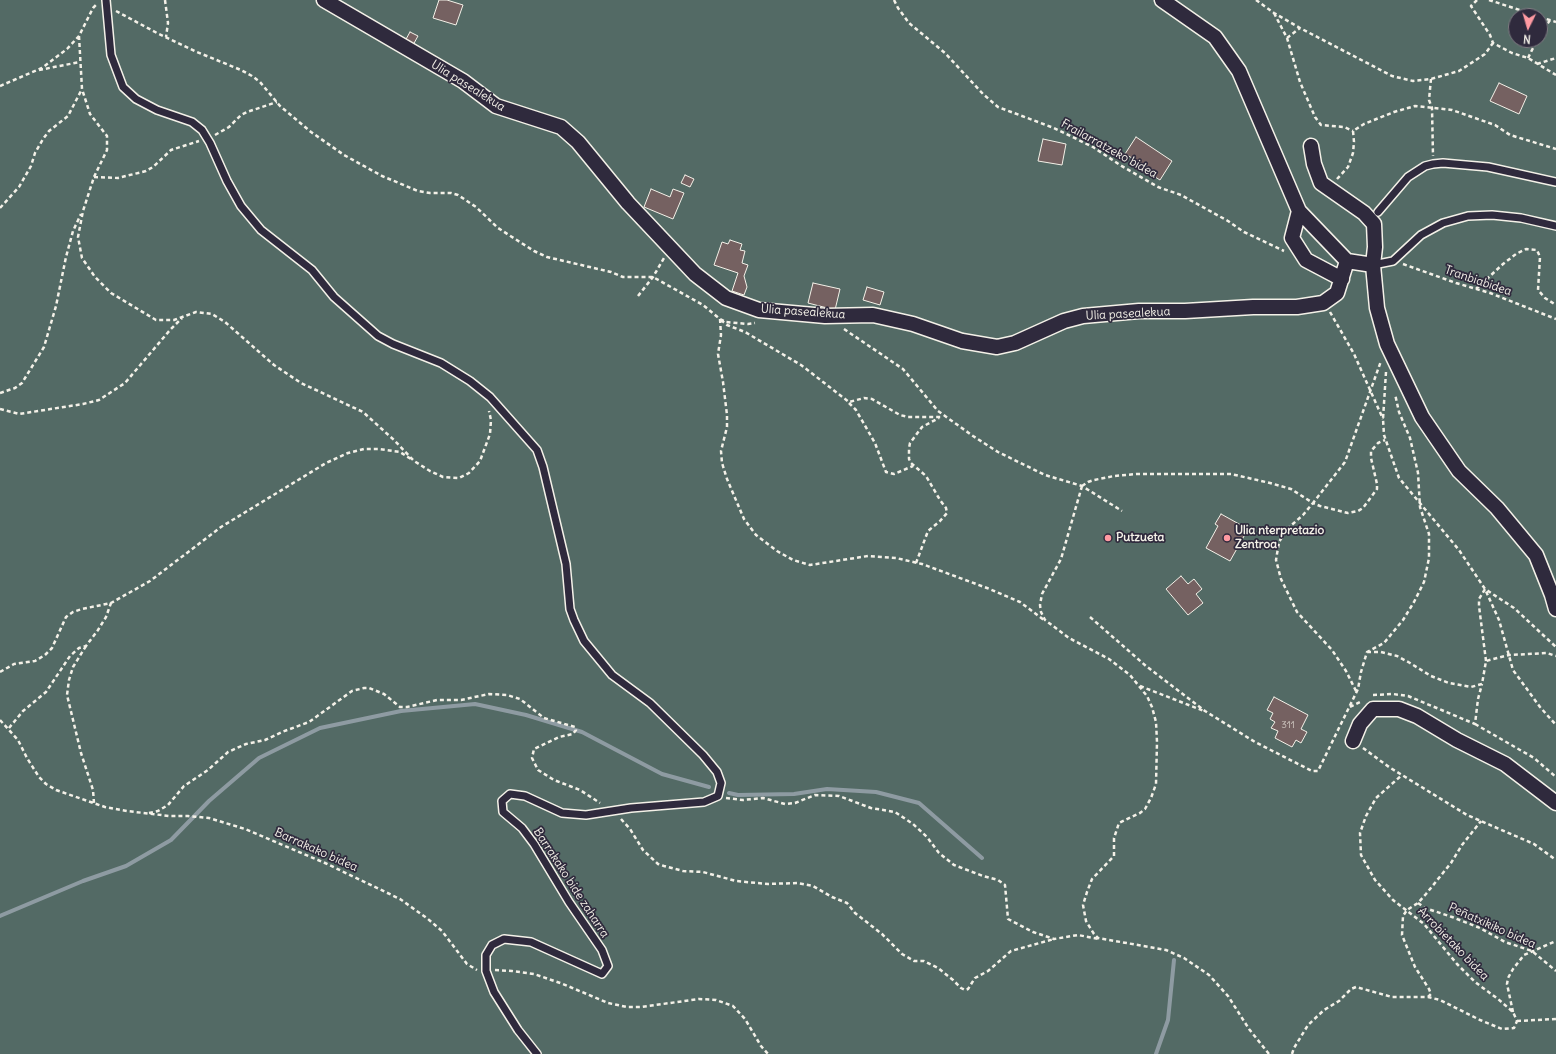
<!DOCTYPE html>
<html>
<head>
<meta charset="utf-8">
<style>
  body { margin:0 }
  #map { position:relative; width:1556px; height:1054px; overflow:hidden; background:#443a48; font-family:Delius,sans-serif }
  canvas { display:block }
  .north { position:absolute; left:1508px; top:8px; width:40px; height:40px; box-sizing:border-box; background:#2f2a3d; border:1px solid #7e7a81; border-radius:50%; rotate:185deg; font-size:11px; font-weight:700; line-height:16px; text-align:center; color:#f4f1e8 }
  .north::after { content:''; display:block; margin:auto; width:14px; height:18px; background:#ff9aa2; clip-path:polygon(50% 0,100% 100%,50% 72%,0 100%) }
</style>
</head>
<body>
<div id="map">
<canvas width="1556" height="1054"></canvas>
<div class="north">N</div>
</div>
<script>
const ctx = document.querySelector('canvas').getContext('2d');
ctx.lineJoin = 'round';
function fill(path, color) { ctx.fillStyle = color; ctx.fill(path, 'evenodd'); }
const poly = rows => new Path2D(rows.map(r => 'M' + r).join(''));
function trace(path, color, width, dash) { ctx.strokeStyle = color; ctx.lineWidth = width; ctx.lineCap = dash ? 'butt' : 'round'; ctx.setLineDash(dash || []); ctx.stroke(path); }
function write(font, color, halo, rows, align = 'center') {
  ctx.font = font + ' Delius,sans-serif'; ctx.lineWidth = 3.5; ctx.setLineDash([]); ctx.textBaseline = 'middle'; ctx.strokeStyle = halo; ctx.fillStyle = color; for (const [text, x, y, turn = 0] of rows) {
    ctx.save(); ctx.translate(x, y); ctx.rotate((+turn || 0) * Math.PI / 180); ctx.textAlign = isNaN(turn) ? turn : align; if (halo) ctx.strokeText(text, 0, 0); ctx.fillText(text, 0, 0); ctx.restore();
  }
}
fill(poly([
  [0,0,1556,0,1556,1054,0,1054],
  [1516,16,1540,16,1540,40,1516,40]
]), '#536a65');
trace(poly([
  [729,793,738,795,794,794,827,789,876,792,919,803,982,858],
  [0,916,83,881,126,866,171,840,209,801,259,758,320,728,401,711,475,704,526,715,582,732,662,774,709,787],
  [1156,1054,1168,1020,1174,960]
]), '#8e9ba2', 4);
const building = poly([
  [439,0,447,0,463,5,456,25,433,18,439,0],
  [410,32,418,36,413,45,405,41,410,32],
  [1499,83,1527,96,1519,114,1490,101,1499,83],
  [1136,137,1172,161,1160,180,1152,175,1155,171,1125,154,1136,137],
  [1043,139,1066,144,1062,165,1038,161,1043,139],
  [685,175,694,179,690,187,681,183,685,175],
  [651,189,670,197,673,189,684,193,673,219,644,207,651,189],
  [730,240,742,244,740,250,745,251,742,263,748,265,744,276,747,287,744,295,732,291,738,273,714,265,722,242,728,244,730,240],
  [813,283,840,289,835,310,808,303,813,283],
  [867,287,884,292,880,305,863,300,867,287],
  [1221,514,1248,529,1230,561,1206,548,1218,526,1215,524,1221,514],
  [1181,576,1188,584,1194,579,1202,589,1196,594,1203,603,1188,615,1166,589,1181,576],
  [1274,697,1308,715,1301,729,1307,732,1301,743,1296,740,1292,747,1275,738,1278,731,1271,728,1275,722,1270,719,1273,713,1267,710,1274,697]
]);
fill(building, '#756161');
trace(building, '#f4f1e8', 1);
const lane = poly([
  [106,0,111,55,123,87,136,99,157,110,192,122,202,130,210,143,227,181,241,206,261,230,312,270,334,297,378,336,393,344,441,363,470,381,490,397,537,450,543,467,566,564,570,609,574,620,584,641,612,675,650,703,703,755,717,772,721,783,718,796,704,802,631,808,586,815,562,813,525,796,510,794,502,801,503,812,522,828,534,844,569,902,602,950,608,966,602,974,531,942,504,939,492,945,486,955,486,971,494,992,518,1030,537,1054],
  [1378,212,1408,177,1425,166,1433,164,1443,163,1488,167,1556,182],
  [1373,265,1393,261,1421,235,1443,223,1468,216,1492,215,1521,218,1556,226]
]);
const street = poly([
  [324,0,463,81,496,106,561,127,578,142,628,203,695,274,726,298,759,310,825,316,873,315,913,324,962,341,997,347,1015,343,1064,321,1083,316,1139,311,1185,311,1253,307,1297,307,1323,303,1337,293,1347,261],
  [1162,0,1215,37,1239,71,1299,211,1347,261,1373,265],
  [1311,146,1314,164,1321,183,1364,213,1374,224,1375,247,1373,265,1377,308,1387,344,1422,417,1459,471,1497,508,1536,555,1552,595,1556,609],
  [1299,211,1292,238,1306,260,1342,279],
  [1353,741,1360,724,1373,709,1399,709,1417,716,1457,740,1505,764,1556,803]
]);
trace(lane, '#f4f1e8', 10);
trace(street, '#f4f1e8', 17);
trace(poly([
  [165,0,168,23,166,37],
  [894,0,898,8,909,23,945,53,983,94,998,107,1054,128,1093,147,1120,165,1158,187,1181,195,1228,221,1244,232,1284,251],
  [1256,0,1274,13,1300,28,1392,76,1413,81,1431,79,1459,71,1485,54,1493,43],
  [1477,0,1471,6,1490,35,1493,43,1512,53,1528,58,1556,75],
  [1489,0,1538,16],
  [116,11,157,33,197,52,241,70,252,76,260,82,280,106,311,132,344,155,382,176,418,191,430,193,451,193,458,195,476,207,498,228,534,251,547,257,611,272,623,277,653,277,703,305,720,319,726,322,748,324,755,323],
  [1274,13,1287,38,1300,82,1315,117,1321,125,1344,127,1353,131],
  [1540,17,1556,22],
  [1540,35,1550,20],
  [79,36,82,89,90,114,107,136,107,150,94,177,83,211,78,237,82,258,95,277,111,293,156,320,174,320,196,312,212,314,225,322,274,365,301,383,363,412,394,440,414,461,430,471,443,477,459,478,469,473,480,461,490,434,491,420,489,411],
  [1287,38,1300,28],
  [1528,58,1537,40],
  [1537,64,1556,58],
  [39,70,80,62],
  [1431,79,1429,100,1432,108,1433,156],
  [0,86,42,68,67,49,79,36,93,8,97,4],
  [215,135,229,127,241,115,247,112,277,102],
  [94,177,118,178,146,171,153,167,171,150,199,141],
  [1337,179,1348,167,1353,153,1354,142,1353,131,1364,124,1394,112,1415,106,1452,110,1495,125,1510,135,1556,149],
  [0,208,19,187,31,166,35,153,43,139,49,131,68,116,82,89],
  [1403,264,1456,283,1490,293,1556,319],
  [1476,289,1503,264,1516,254,1526,249,1537,250,1540,257,1538,290,1545,298,1556,305],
  [638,296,653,277,664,258],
  [1330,312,1354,354,1383,419],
  [720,319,721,335,718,354,723,382,727,415,727,427,721,451,722,463,727,479,744,519,756,535,777,551,793,560,810,565,868,556,896,558,922,564,987,588,1020,602,1044,620],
  [721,320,727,325,745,332,801,365,849,402,864,398,872,399,900,415,908,417,942,417],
  [844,329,903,369,938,411,973,436,998,452,1045,475,1082,486,1122,511],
  [1386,372,1383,419,1384,435,1399,478,1459,550,1485,589,1499,620,1513,670,1540,707,1556,725],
  [0,393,15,388,22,383,44,347,56,306,66,257,73,231,81,214],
  [849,403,856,410,875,443,886,472,894,474,913,466],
  [0,409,19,414,83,404,99,400,125,383,170,330,182,318],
  [1082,486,1061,559,1042,594,1040,605,1041,612,1045,620,1069,638,1109,659,1130,675,1147,696,1152,707,1156,722,1157,742,1156,784,1151,798,1145,809,1140,813,1119,823,1114,838,1114,856,1092,879,1087,892,1083,905,1086,921,1094,934,1098,938,1166,950,1184,958,1209,975,1228,996,1249,1029,1269,1054],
  [1082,486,1088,482,1094,480,1114,476,1136,474,1231,474,1270,483,1291,489,1313,503,1345,462,1381,361],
  [916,563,928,531,940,521,947,513,946,508,940,500,926,476,911,463,909,459,909,448,910,443,922,427,939,418],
  [1090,617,1146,666,1205,711,1255,742,1312,771,1318,771,1358,689,1361,672,1367,652,1384,643,1403,620,1414,602,1424,582,1429,558,1429,534,1420,507,1418,473,1410,438,1399,412,1395,394],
  [86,646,73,667,69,680,67,695,81,753,93,790,94,803],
  [1367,652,1381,652,1397,656,1410,663,1431,676,1449,683,1471,687,1482,684,1486,661,1509,655,1547,653,1556,656],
  [1486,661,1479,606,1479,599,1485,589,1514,608,1556,647],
  [0,672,14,664,35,661,45,655,52,648,66,617,73,612,82,609,111,603,150,581,221,527,326,463,348,453,364,449,379,449,400,452,411,459],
  [1140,686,1204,711],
  [1356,691,1346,671,1332,650,1297,612,1281,579,1276,560,1279,542,1287,529,1303,515,1313,503,1320,506,1348,513,1358,511,1363,508,1377,489,1377,484,1371,458,1371,451,1378,443,1385,440],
  [1373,695,1393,694,1408,696,1475,724,1478,699,1482,684],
  [1350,707,1362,701],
  [0,720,18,740,27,758,39,777,46,784,56,790,105,807,127,811,169,816,188,816,209,818,245,829,325,863,400,899,428,919,442,931,467,964,477,970],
  [1475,724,1534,758,1556,777],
  [9,728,23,711,46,692,70,656,79,648,86,646,98,630,106,617,111,603],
  [1363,748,1389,767,1467,815,1534,844,1556,860],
  [726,798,743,800,763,798,785,804,795,803,815,795,839,796,871,808,895,812,913,824,927,837,939,853,954,865,983,876,998,880,1005,885,1008,919,1033,932,1054,939,1078,935,1099,939],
  [149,813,158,811,168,805,184,786,208,770,228,752,246,744,265,740,282,732,309,722,352,691,364,688,369,688,384,694,400,707,407,707,437,700,461,700,489,694,507,695,520,699,544,718,575,727,576,730,573,734,559,737,534,749,532,758,538,770,554,780,580,790,600,803],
  [621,819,630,829,643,850,658,864,664,866,683,871,703,872,736,881,768,884,797,883,813,886,832,897,847,903,855,913,882,934,902,954,914,961,924,961,938,968,953,980,961,988,965,990,968,989,975,978,988,971,1011,951,1054,939],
  [1418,903,1425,908,1452,917,1480,928,1505,942,1532,951,1556,971],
  [495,970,512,971,534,974,563,984,608,1003,627,1007,641,1007,699,999,716,1000,733,1006,745,1019,761,1046,768,1054],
  [1428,997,1431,994,1429,989,1415,967,1402,935,1403,916,1407,910,1418,903,1426,894,1451,863,1462,845,1481,821],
  [1513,1012,1507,984,1508,978,1513,969,1524,955,1556,941],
  [1517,1021,1556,1019],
  [1292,1054,1294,1048,1308,1025,1324,1010,1339,1001,1351,989,1356,987,1392,997,1428,997,1440,1000,1480,1020,1502,1029,1514,1028,1517,1021,1513,1012,1498,999,1475,982,1457,964,1424,924,1393,900,1375,880,1361,855,1360,833,1366,816,1376,798,1402,775]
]), '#f4f1e8', 2.5, [4, 3]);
trace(lane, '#2f2a3d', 7);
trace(street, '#2f2a3d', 14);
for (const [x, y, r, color] of [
  [1108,538,4,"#ff9aa2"],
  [1227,538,4,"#ff9aa2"]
]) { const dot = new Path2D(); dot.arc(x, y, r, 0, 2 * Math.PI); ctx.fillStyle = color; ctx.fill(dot); trace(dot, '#2f2a3d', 1.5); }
write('10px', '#d4cdc6', null, [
  ["311",1288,725]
]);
write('12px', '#f4f1e8', '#2f2a3d', [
  ["Ulia pasealekua",468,86,32],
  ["Frailarratzeko bidea",1109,149,29],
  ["Tranbiabidea",1478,281,19],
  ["Ulia pasealekua",803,312,4],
  ["Ulia pasealekua",1128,314,-3],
  ["Barrakako bidea",316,850,24],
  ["Barrakako bide zaharra",571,883,57],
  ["Peñatxikiko bidea",1492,926,24],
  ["Arrobietako bidea",1453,944,46]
]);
write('bold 12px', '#f4f1e8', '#2f2a3d', [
  ["Ulia nterpretazio",1235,531],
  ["Zentroa",1235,545],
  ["Putzueta",1116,538]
], 'left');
</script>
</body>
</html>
